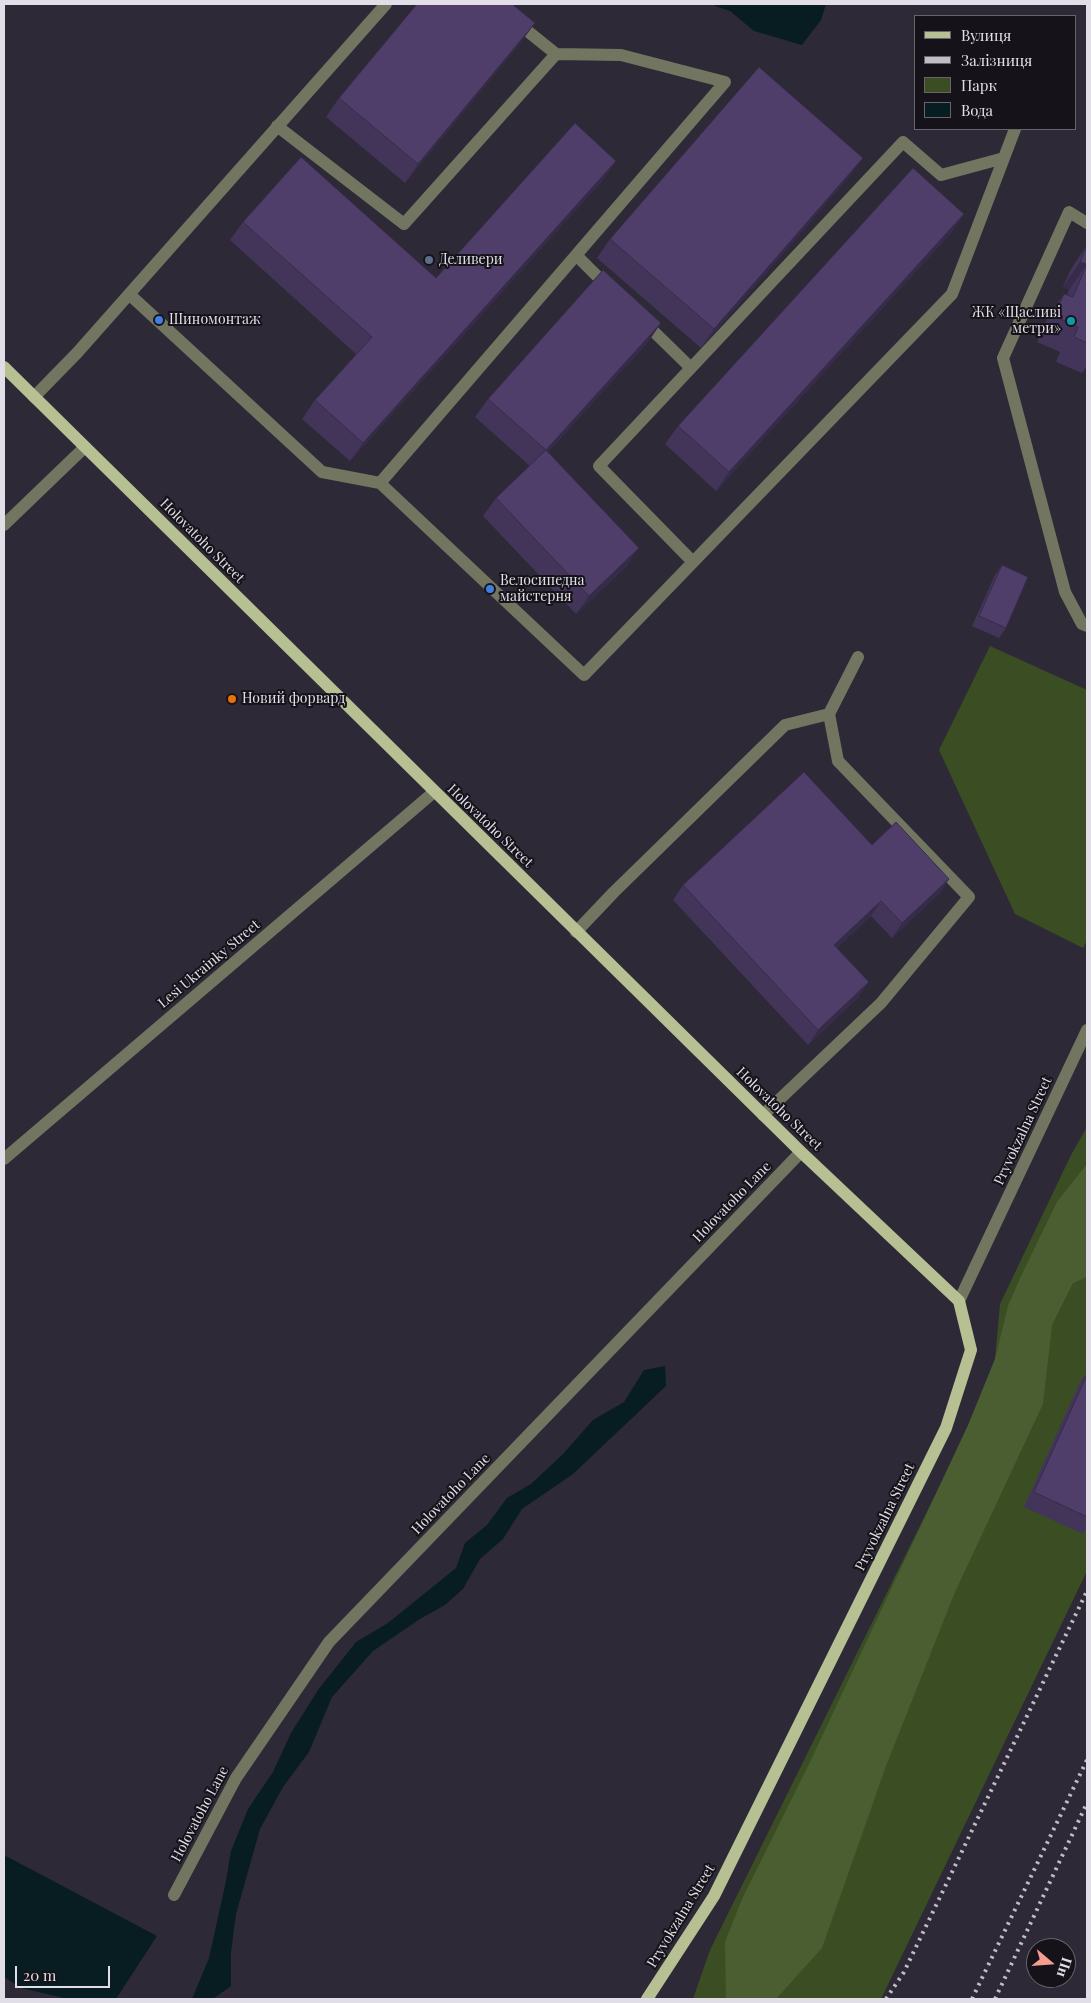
<!DOCTYPE html>
<html>
<head>
<meta charset="utf-8">
<style>
  body { margin:0 }
  #map { position:relative; width:1091px; height:2003px; overflow:hidden; background:#2e2936; font-family:"Playfair Display",serif }
  canvas { display:block }
  .frame { position:absolute; inset:0; border:5px solid #e1dee7; pointer-events:none }
  .legend { position:absolute; left:914px; top:15px; width:162px; height:115px; box-sizing:border-box; background:#151319; border:1px solid #67646b; margin:0; padding:6px 9px; list-style:none; font-size:15px; color:#e1dee7 }
  .legend li { display:flex; align-items:center; gap:10px; height:25px }
  .legend b { width:25px; border:1px solid #67646b }
  .north { position:absolute; left:1026px; top:1938px; width:50px; height:50px; box-sizing:border-box; background:#151319; border:1px solid #67646b; border-radius:50%; rotate:108deg; font-size:14px; font-weight:700; line-height:20px; text-align:center; color:#e1dee7 }
  .north::after { content:''; display:block; margin:auto; width:18px; height:22px; background:#f59d8f; clip-path:polygon(50% 0,100% 100%,50% 72%,0 100%) }
  .scale { position:absolute; left:15px; top:1966px; width:95px; height:22px; box-sizing:border-box; border:2px solid #e1dee7; border-top:0; padding-left:6px; font-size:15px; line-height:18px; white-space:nowrap; color:#e1dee7; -webkit-text-stroke:4px #151319; paint-order:stroke }
</style>
</head>
<body>
<div id="map">
<canvas width="1091" height="2003"></canvas>
<div class="frame"></div>
<ul class="legend">
<li><b style="height:6px;background:#b7c092"></b>Вулиця</li>
<li><b style="height:6px;background:#c0bdc7"></b>Залізниця</li>
<li><b style="height:14px;background:#3b4e23"></b>Парк</li>
<li><b style="height:14px;background:#071d21"></b>Вода</li>
</ul>
<div class="north">Пн</div>
<div class="scale">20 m</div>
</div>
<script>
const ctx = document.querySelector('canvas').getContext('2d');
ctx.lineJoin = 'round';
function fill(path, color) { ctx.fillStyle = color; ctx.fill(path, 'evenodd'); }
const poly = rows => new Path2D(rows.map(r => 'M' + r).join(''));
function trace(path, color, width, dash) { ctx.strokeStyle = color; ctx.lineWidth = width; ctx.lineCap = dash ? 'butt' : 'round'; ctx.setLineDash(dash || []); ctx.stroke(path); }
function write(font, color, halo, rows, align = 'center') {
  ctx.font = font + ' "Playfair Display",serif'; ctx.lineWidth = 4; ctx.setLineDash([]); ctx.textBaseline = 'middle'; ctx.strokeStyle = halo; ctx.fillStyle = color; for (const [text, x, y, turn = 0] of rows) {
    ctx.save(); ctx.translate(x, y); ctx.rotate((+turn || 0) * Math.PI / 180); ctx.textAlign = isNaN(turn) ? turn : align; if (halo) ctx.strokeText(text, 0, 0); ctx.fillText(text, 0, 0); ctx.restore();
  }
}
fill(poly([
  [990,646,1087,690,1087,940,1083,948,1015,914,939,750],
  [1087,1127,1087,1571,881,1999,693,1999,710,1950,960,1445,995,1359,1000,1304,1071,1155]
]), '#3b4e23');
fill(poly([
  [1087,1164,1087,1277,1073,1283,1052,1325,1043,1404,955,1592,886,1766,822,1948,776,1999,726,1999,725,1942,742,1899,810,1762,969,1423,995,1359,1008,1306,1022,1274,1057,1202]
]), '#4a5e31');
fill(poly([
  [716,4,826,4,821,20,802,45,754,31,730,11,715,6],
  [665,1366,666,1386,573,1474,522,1509,503,1539,480,1559,463,1589,445,1605,420,1619,373,1651,332,1697,309,1752,283,1787,260,1829,236,1914,231,1952,231,1986,213,1999,192,1999,209,1958,226,1881,231,1851,248,1809,273,1772,291,1733,318,1690,356,1642,388,1623,456,1568,465,1543,487,1525,507,1498,531,1484,563,1454,593,1420,624,1402,644,1370],
  [4,1855,157,1936,116,1999,68,1999,21,1988,4,1977]
]), '#071d21');
trace(poly([
  [277,126,404,224,556,54],
  [1087,223,1069,212,1003,358,1065,592,1082,624,1087,626],
  [576,255,608,287],
  [129,294,322,472,380,483,584,675,952,294,1015,129],
  [644,322,691,368],
  [34,397,77,353,386,4],
  [380,483,725,82,621,55,556,54,494,4],
  [4,525,85,447],
  [693,562,599,466,903,142,941,175,1004,158],
  [576,932,614,892,785,725,829,714,858,657],
  [763,1115,881,1003,969,897,838,761,829,714],
  [4,1159,434,792],
  [959,1301,1087,1030],
  [174,1895,236,1778,329,1642,801,1152]
]), '#727660', 12);
trace(poly([
  [4,367,801,1152,959,1301,971,1350,946,1428,714,1896,647,1999]
]), '#b7c092', 12);
trace(poly([
  [886,1999,904,1972,1087,1591],
  [972,1999,1087,1760],
  [995,1999,1087,1803]
]), '#c0bdc7', 4, [2.5, 5]);
fill(poly([
  [522,41,405,183,326,117,339,98],
  [616,161,603,180,350,461,302,419,315,400,356,354,230,240,243,222,436,278],
  [850,176,701,348,597,258,610,239],
  [964,214,951,233,716,491,665,444,678,426],
  [1087,245,1087,366,1082,373,1056,362,1060,352,1037,342,1047,319,1064,294,1067,295,1069,290,1063,287,1071,269],
  [661,323,648,342,548,452,626,567,576,614,483,516,496,498,530,466,475,417,488,399],
  [1002,565,1006,628,999,638,972,626,995,575],
  [872,845,949,879,939,894,892,938,871,916,837,948,859,997,808,1045,673,900,683,885],
  [1087,1372,1087,1528,1083,1534,1024,1507,1080,1382]
]), '#43355a');
fill(poly([
  [535,23,522,41,405,183,418,164],
  [863,158,850,176,701,348,714,329],
  [616,161,603,180,350,461,363,443],
  [964,214,951,233,716,491,729,472],
  [1080,262,1087,264,1069,290,1063,287],
  [661,323,648,342,533,469,546,450],
  [639,548,626,567,576,614,589,596],
  [949,879,939,894,892,938,902,923],
  [881,901,871,916,824,960,834,945],
  [869,982,859,997,808,1045,818,1030]
]), '#372b4a');
const building = poly([
  [417,4,512,4,535,23,418,164,339,98,417,4],
  [759,67,863,158,714,329,610,239,759,67],
  [575,123,616,161,363,443,315,400,372,337,243,222,301,157,436,278,575,123],
  [913,168,964,214,729,472,678,426,913,168],
  [1087,246,1087,343,1074,337,1078,327,1054,316,1064,294,1073,297,1087,264,1080,262,1087,246],
  [603,270,661,323,546,450,488,399,603,270],
  [546,450,639,548,589,596,496,498,546,450],
  [1002,565,1028,577,1006,628,979,616,1002,565],
  [804,772,872,845,896,822,949,879,902,923,881,901,834,945,869,982,818,1030,683,885,804,772],
  [1087,1375,1087,1517,1034,1492,1087,1375]
]);
fill(building, '#4e3e69');
trace(building, '#372b4a', 1);
for (const [x, y, r, color] of [
  [429,260,5,"#5c6f8a"],
  [159,320,5,"#3f7fe0"],
  [1071,321,5,"#0f9aa8"],
  [490,589,5,"#3f7fe0"],
  [232,699,5,"#e8710a"]
]) { const dot = new Path2D(); dot.arc(x, y, r, 0, 2 * Math.PI); ctx.fillStyle = color; ctx.fill(dot); trace(dot, '#151319', 2); }
write('14px', '#e1dee7', '#151319', [
  ["Деливери",439,260],
  ["ЖК «Щасливі",1061,313,"right"],
  ["метри»",1061,329,"right"],
  ["Шиномонтаж",169,320],
  ["Велосипедна",500,581],
  ["майстерня",500,597],
  ["Новий форвард",242,699]
], 'left');
write('14px', '#e1dee7', '#151319', [
  ["Holovatoho Street",202,541,45],
  ["Holovatoho Street",490,826,44],
  ["Lesi Ukrainky Street",209,964,-40],
  ["Holovatoho Street",779,1109,44],
  ["Pryvokzalna Street",1023,1131,-65],
  ["Holovatoho Lane",732,1202,-46],
  ["Holovatoho Lane",451,1494,-46],
  ["Pryvokzalna Street",885,1517,-64],
  ["Holovatoho Lane",200,1814,-62],
  ["Pryvokzalna Street",681,1916,-59]
]);
</script>
</body>
</html>
